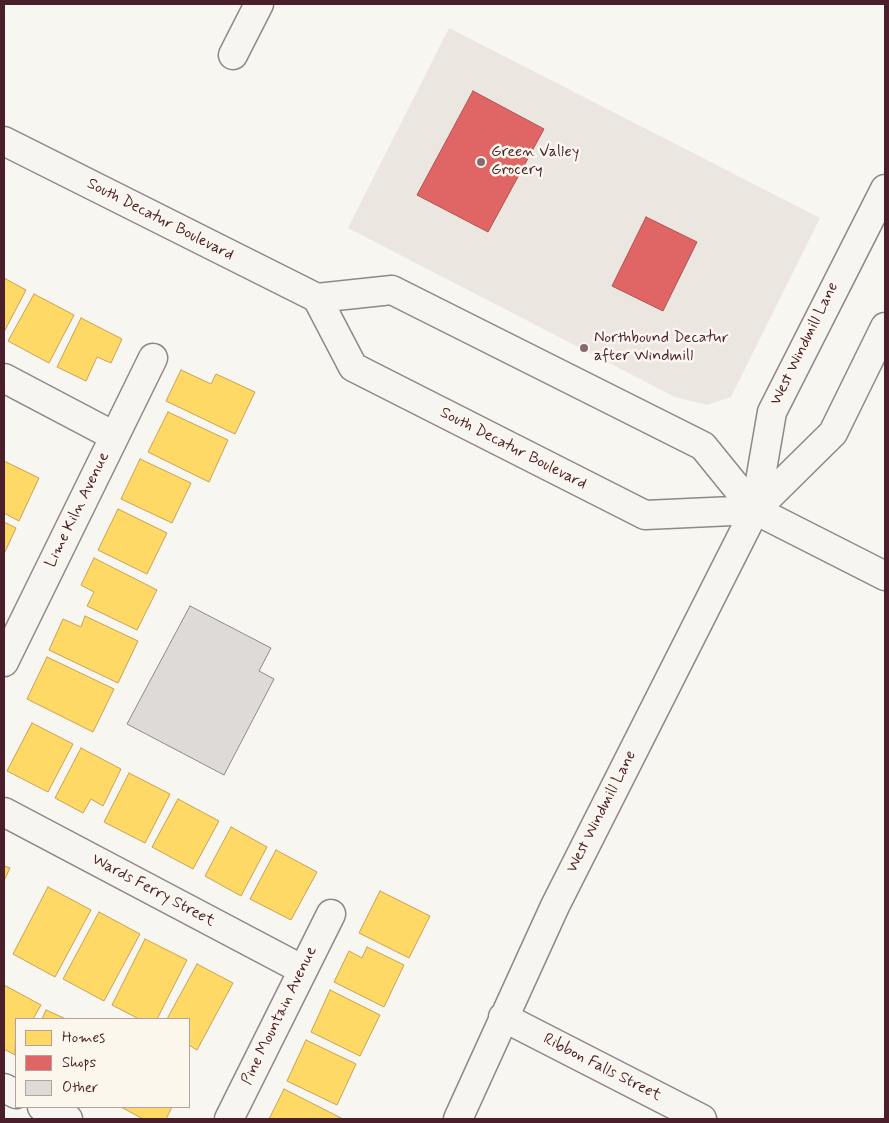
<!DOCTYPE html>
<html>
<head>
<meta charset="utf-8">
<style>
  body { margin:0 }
  #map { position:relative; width:889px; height:1123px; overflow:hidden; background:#f8f6f0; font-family:Mynerve,sans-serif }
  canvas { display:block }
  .frame { position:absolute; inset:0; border:5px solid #4a1f2b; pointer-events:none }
  .legend { position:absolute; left:15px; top:1018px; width:175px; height:90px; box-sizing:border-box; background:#fbf7ec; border:1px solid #b4a19f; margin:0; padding:6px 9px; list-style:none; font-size:15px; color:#4a1f2b }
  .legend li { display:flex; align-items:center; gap:10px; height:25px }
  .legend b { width:25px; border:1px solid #b4a19f }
</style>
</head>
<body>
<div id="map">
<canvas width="889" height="1123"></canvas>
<div class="frame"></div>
<ul class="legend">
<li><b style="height:14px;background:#ffd966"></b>Homes</li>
<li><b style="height:14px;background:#e06666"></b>Shops</li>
<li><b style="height:14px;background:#dedad7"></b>Other</li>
</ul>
</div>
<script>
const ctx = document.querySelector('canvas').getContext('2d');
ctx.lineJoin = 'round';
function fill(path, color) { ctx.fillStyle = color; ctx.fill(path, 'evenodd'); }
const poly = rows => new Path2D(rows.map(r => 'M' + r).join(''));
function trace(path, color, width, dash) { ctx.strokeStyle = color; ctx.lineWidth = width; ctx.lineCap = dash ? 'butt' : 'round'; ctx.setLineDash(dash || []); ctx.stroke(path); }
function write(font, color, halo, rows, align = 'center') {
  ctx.font = font + ' Mynerve,sans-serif'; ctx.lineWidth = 5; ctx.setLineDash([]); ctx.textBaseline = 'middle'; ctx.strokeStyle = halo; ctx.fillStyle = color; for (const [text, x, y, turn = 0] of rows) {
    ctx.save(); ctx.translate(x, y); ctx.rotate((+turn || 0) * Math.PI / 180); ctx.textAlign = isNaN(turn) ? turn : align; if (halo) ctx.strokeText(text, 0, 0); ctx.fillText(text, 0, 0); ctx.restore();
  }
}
fill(poly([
  [449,28,820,218,731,397,707,405,675,397,348,228]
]), '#ebe6df');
const homes = poly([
  [4,278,26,290,4,332,4,278],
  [34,294,74,315,49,363,8,341,34,294],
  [81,318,122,339,111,363,97,357,86,381,57,367,81,318],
  [181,370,211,384,216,374,255,392,235,434,166,401,181,370],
  [168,412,228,440,209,482,148,452,168,412],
  [140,459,191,483,172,523,121,499,140,459],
  [4,461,39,478,19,521,4,513,4,461],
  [118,509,167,533,147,574,98,550,118,509],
  [4,522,16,528,4,554,4,522],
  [94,558,157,590,137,630,87,606,94,592,81,585,94,558],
  [85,616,138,641,118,683,49,650,63,619,81,627,85,616],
  [47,657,114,689,93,732,27,699,47,657],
  [32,723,73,744,48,792,7,771,32,723],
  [81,748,121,769,103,806,91,799,83,813,55,798,81,748],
  [129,773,170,794,145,843,104,822,129,773],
  [178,799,219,821,193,869,152,847,178,799],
  [231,827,267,847,241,896,205,876,231,827],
  [276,850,317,872,291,920,250,899,276,850],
  [4,866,10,868,4,881,4,866],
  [48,887,91,910,55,977,13,954,48,887],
  [380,891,430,916,409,958,359,933,380,891],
  [99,912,140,934,104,1001,63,979,99,912],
  [145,939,187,960,157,1019,139,1019,112,1005,145,939],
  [367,947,404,965,384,1007,334,982,349,951,362,958,367,947],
  [197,964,233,983,197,1050,189,1045,189,1019,167,1019,197,964],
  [4,985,41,1005,33,1019,16,1019,15,1055,4,1049,4,985],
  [330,990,380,1015,360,1056,311,1032,330,990],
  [46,1010,66,1019,42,1019,46,1010],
  [306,1040,356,1064,337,1105,287,1081,306,1040],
  [284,1089,343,1119,269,1119,284,1089],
  [121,1107,172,1107,166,1119,143,1119,121,1107]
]);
fill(homes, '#ffd966');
trace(homes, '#c9a154', 1);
const shops = poly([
  [473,91,544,129,488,232,417,195,473,91],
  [646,217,697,242,663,311,612,286,646,217]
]);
fill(shops, '#e06666');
trace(shops, '#b35154', 1);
const building = poly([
  [190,606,271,648,259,671,274,679,224,775,127,724,190,606]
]);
fill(building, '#dedad7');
trace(building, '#918787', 1);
const minor = poly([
  [233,55,259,4],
  [4,378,114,436],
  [755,510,833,433,885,327],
  [4,662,153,358],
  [4,812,303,970],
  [503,1017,702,1119],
  [4,1088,16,1094],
  [42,1107,68,1119],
  [229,1119,331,914],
  [458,1119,555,906,755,510,772,412,885,189]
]);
const major = poly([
  [4,141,317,298,392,290,703,446,755,510,885,576],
  [317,298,353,367,645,515,755,510]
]);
trace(minor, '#918787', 31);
trace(major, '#918787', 31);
trace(minor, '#f6f5f1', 28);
trace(major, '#f6f5f1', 28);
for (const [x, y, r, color] of [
  [481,162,5,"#876a70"],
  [584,348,5,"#876a70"]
]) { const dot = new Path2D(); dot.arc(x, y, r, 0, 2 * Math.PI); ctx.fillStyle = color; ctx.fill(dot); trace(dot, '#fbf7ec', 2); }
write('16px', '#4a1f2b', '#fbf7ec', [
  ["Green Valley",491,153],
  ["Grocery",491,171],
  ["Northbound Decatur",594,339],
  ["after Windmill",594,357]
], 'left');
write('16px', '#4a1f2b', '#fbf7ec', [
  ["South Decatur Boulevard",160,220,27],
  ["West Windmill Lane",805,344,-64],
  ["South Decatur Boulevard",513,449,27],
  ["Lime Kiln Avenue",78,510,-64],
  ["West Windmill Lane",602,812,-63],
  ["Wards Ferry Street",153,891,28],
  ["Pine Mountain Avenue",280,1016,-64],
  ["Ribbon Falls Street",602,1068,27]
]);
</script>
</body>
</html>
